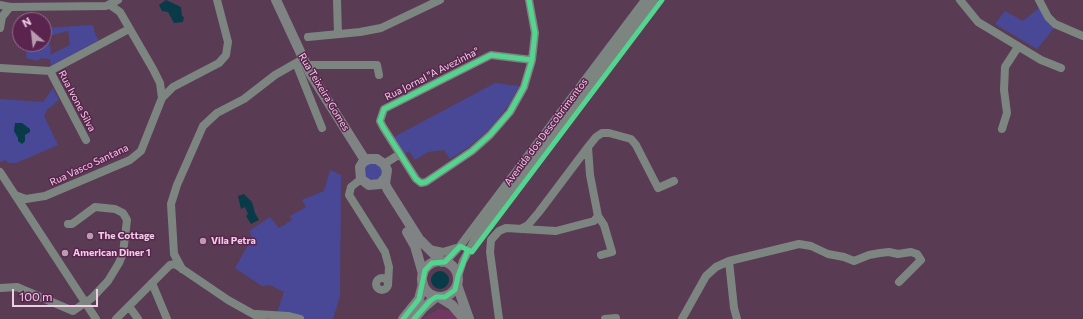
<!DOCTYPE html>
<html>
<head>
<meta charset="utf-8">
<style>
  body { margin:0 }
  #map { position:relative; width:1083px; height:319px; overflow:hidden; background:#593c53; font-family:Commissioner,sans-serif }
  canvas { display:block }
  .north { position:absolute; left:12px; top:12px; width:40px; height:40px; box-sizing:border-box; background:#5a244e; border:1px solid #96688a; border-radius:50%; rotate:332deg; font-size:11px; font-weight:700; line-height:16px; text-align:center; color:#efcee5 }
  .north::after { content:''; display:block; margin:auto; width:14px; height:18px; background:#ba9bb2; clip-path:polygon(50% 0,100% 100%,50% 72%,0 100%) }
  .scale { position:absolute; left:12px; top:289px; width:86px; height:18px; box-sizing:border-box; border:2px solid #efcee5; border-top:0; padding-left:5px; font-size:12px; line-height:14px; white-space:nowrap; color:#efcee5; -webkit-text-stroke:3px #5a244e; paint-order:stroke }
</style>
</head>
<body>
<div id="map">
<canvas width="1083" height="319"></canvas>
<div class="north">N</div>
<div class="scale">100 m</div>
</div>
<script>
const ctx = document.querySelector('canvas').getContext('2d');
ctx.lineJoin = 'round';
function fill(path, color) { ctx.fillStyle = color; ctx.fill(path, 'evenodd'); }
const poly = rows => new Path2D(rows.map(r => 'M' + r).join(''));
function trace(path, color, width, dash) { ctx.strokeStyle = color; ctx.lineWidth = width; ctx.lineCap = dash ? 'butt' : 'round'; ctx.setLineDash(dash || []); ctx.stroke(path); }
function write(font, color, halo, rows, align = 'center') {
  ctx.font = font + ' Commissioner,sans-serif'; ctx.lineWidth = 3; ctx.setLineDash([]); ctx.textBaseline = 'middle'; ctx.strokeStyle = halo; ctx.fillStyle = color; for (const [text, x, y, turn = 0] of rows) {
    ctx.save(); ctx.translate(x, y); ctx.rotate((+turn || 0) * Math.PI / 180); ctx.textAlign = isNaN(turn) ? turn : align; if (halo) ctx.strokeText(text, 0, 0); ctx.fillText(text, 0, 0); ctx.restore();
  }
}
fill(poly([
  [439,309,452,311,457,319,422,319]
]), '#703763');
fill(poly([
  [1040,7,1054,28,1037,49,995,24,1005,11,1023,21],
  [93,25,95,34,99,40,51,66,50,59,40,58,38,61,26,58,27,44,44,44,44,28],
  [68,31,70,45,50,55,51,50,48,36],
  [495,83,519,86,510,103,492,127,469,147,450,159,444,150,428,152,415,160,409,151,405,154,394,137],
  [53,88,59,100,47,110,44,116,58,145,16,163,9,163,5,160,0,162,0,99,43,102],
  '364 171a9 9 0 1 1 18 0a9 9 0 1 1-18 0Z',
  [330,170,341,175,340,296,333,319,304,319,299,316,277,313,284,292,270,285,262,286,235,268,252,238,249,231,270,217,279,228,292,220,290,216,306,207,302,200,324,191]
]), '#484896');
fill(poly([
  [166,0,181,7,182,16,184,17,183,22,174,23,168,12,162,11,159,5],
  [15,123,22,123,30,129,30,132,25,135,25,141,22,144,18,141,18,138,14,131],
  [244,194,252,202,255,213,259,220,251,224,246,216,248,214,245,207,241,209,238,196],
  '431 280a9 9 0 1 1 18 0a9 9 0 1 1-18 0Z'
]), '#083a47');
trace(poly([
  [337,0,338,34],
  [529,0,535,33,532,60,524,87,510,112,490,135,472,151,426,182,421,183,416,179,383,127,380,121,384,109,491,55,532,60],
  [960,0,978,22,1041,60,1061,68],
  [1039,0,1048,17,1055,24,1083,36],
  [0,5,10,7,106,6,118,0],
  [110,5,120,12,153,69,160,83,162,98],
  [0,28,2,17,10,7],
  [308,37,360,32,381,28,440,0],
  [296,63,322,128],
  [306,65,377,65,379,75],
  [0,68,50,71,129,29],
  [50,71,86,140],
  [1002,129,1007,113,1004,90,1005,67,1018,47],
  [384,164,400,154],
  [0,172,96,319],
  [361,179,351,187,349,195,385,252,389,267,388,285],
  [15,195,26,199,45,196,130,160,141,151,162,98,173,87,219,63,226,55,228,42,217,0],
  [598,216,604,225,612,252,601,255],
  [521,229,528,225,539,212,588,147],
  [429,249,443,252,456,248],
  [729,261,734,308,737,319],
  [445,262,460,246,645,0],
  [182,269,174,254,171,204,177,185,203,126,217,113,244,99,275,75,303,59],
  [458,276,463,261,474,241,654,0],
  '376 284a6 6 0 1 1 12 0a6 6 0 1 1-12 0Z',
  [152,283,167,319],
  [0,288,17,287,73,311,92,298,108,281,119,263,123,253,127,220,123,213,115,209,95,207,72,224,68,224],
  [129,306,138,319],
  [256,314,288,316,300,319],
  [116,319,170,265,175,264,228,300,262,319],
  [499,319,490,252,491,240,499,231,506,228,556,231,594,221,598,216,590,175,588,147,596,137,602,133,609,133,631,139,636,145,658,188,674,181],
  [605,319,616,318],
  [682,319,706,276,716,267,729,261,799,244,811,246,828,254,844,257,854,261,869,255,880,253,889,252,898,254,911,252,917,254,921,260,899,282]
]), '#7d8581', 8);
trace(poly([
  [276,0,310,73,365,160],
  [386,177,380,184,369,185,361,179,360,167,363,162,369,159,377,159,384,164,387,170,385,184,388,190,419,239,442,262],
  [407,232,415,246,423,274],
  '422 279a18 18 0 1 1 36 0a18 18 0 1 1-36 0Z',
  [457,285,469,319],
  [439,297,452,305,464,319],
  [403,319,419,299,423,284],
  [414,319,423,308,436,297]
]), '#808383', 10);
trace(poly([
  [529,0,535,33,532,60,524,87,510,112,490,135,472,151,426,182,421,183,416,179,383,127,380,121,384,109,491,55,532,60],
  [403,319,419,299,425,270,432,263,445,262,460,246,472,252,662,0],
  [414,319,430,301,436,297,445,297,455,290,458,276,468,250]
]), '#53d58f', 5);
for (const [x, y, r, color] of [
  [90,236,4,"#ba9bb2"],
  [203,241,4,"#ba9bb2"],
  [65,253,4,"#ba9bb2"]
]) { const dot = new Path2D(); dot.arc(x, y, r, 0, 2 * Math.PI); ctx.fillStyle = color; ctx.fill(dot); trace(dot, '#5a244e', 1.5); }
write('10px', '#efcee5', '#5a244e', [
  ["Rua Jornal \"A Avezinha\"",432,74,-27],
  ["Rua Teixeira Gomes",324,92,59],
  ["Rua Ivone Silva",77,101,62],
  ["Avenida dos Descobrimentos",546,132,-53],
  ["Rua Vasco Santana",89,165,-25]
]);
write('bold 10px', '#efcee5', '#5a244e', [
  ["The Cottage",98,236],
  ["Vila Petra",211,241],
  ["American Diner 1",73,253]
], 'left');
</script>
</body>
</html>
